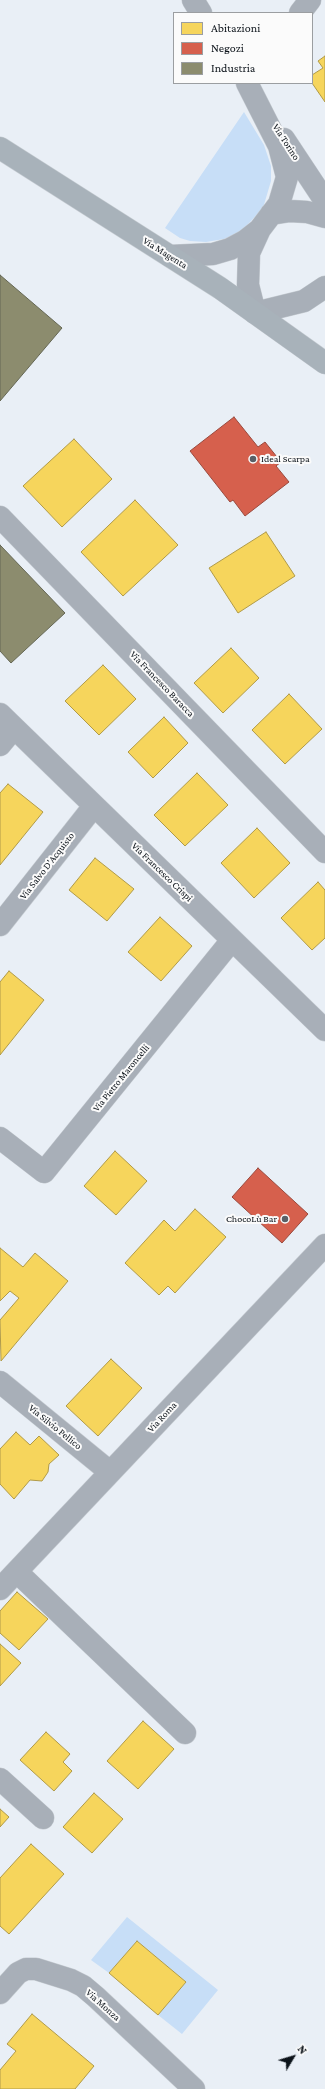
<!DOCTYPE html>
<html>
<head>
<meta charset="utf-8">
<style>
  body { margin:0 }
  #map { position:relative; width:325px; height:2089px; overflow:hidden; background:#e9eff6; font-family:"Crimson Pro",serif }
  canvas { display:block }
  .legend { position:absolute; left:173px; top:12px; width:140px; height:72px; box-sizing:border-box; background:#fbfbfb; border:1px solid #9b9ea1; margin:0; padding:5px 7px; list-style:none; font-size:12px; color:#0b1219 }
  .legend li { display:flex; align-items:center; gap:8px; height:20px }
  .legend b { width:20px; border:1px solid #9b9ea1 }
  .north { position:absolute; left:273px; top:2037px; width:40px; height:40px; -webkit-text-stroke:3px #fbfbfb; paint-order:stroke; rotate:52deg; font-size:11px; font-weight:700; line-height:16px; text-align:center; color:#0b1219 }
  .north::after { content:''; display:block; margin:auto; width:14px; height:18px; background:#0b1219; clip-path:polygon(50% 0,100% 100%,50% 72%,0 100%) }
</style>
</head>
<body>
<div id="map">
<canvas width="325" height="2089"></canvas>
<ul class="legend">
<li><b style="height:11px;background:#f6d55c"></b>Abitazioni</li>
<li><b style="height:11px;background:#d6604d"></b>Negozi</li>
<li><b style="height:11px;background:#8c8c6e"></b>Industria</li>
</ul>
<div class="north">N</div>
</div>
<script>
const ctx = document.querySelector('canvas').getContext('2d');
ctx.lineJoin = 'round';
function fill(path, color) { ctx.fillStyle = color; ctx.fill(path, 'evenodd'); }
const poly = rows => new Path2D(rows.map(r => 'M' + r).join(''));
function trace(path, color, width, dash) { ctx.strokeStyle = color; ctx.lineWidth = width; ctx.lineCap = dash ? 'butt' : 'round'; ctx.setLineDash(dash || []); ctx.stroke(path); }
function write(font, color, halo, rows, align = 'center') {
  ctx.font = font + ' "Crimson Pro",serif'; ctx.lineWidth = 4; ctx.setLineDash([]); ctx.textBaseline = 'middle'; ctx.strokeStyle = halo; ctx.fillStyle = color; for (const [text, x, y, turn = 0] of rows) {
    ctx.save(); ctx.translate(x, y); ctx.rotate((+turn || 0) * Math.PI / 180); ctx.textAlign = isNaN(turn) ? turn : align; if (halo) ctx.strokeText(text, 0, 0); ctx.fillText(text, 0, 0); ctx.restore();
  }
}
fill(poly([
  [244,112,264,145,271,166,271,181,263,208,240,233,224,239,206,242,190,241,180,238,165,228],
  [127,1917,218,1990,182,2034,158,2015,186,1982,137,1941,109,1973,91,1960]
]), '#c7def7');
const homes = poly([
  [325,56,325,102,312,83,312,75,323,68,318,61,325,56],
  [74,439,112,479,62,527,23,486,74,439],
  [135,500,178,545,123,596,81,552,135,500],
  [266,532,295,576,238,613,209,568,266,532],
  [231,648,259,678,223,713,194,683,231,648],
  [103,665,136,699,99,735,65,701,103,665],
  [289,694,322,729,285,764,252,730,289,694],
  [164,717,188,743,153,778,128,752,164,717],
  [197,773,228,805,185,846,154,815,197,773],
  [8,784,43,812,0,865,0,793,8,784],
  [257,828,290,863,254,898,221,863,257,828],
  [95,858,134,889,107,921,69,890,95,858],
  [318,882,325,890,325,938,312,950,281,918,318,882],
  [160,917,192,946,161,981,128,952,160,917],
  [9,971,44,1000,0,1055,0,982,9,971],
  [115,1151,147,1181,116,1215,84,1186,115,1151],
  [195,1209,226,1237,175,1293,168,1286,159,1295,125,1263,164,1220,175,1231,195,1209],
  [0,1248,23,1267,35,1253,68,1281,1,1361,0,1320,19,1298,10,1291,0,1301,0,1248],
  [111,1359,142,1388,98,1436,66,1406,111,1359],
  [16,1432,30,1445,39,1436,59,1455,49,1464,48,1472,42,1481,30,1480,14,1499,0,1484,0,1449,16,1432],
  [17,1592,48,1619,19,1650,0,1633,0,1611,17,1592],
  [0,1644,21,1663,0,1686,0,1644],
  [143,1721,174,1749,138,1789,107,1761,143,1721],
  [46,1732,70,1754,63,1762,72,1771,54,1791,20,1760,46,1732],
  [94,1793,123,1819,92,1853,63,1827,94,1793],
  [0,1809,9,1817,0,1827,0,1809],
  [31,1844,64,1874,9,1934,0,1926,0,1878,31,1844],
  [137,1941,186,1982,158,2015,109,1973,137,1941],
  [32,2014,94,2066,75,2089,0,2089,0,2070,16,2051,7,2044,32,2014]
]);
fill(homes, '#f6d55c');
trace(homes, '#b09a48', 1);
const shops = poly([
  [234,417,258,447,265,442,281,462,276,466,289,482,245,516,233,500,230,502,190,451,234,417],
  [258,1168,308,1214,282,1243,232,1197,258,1168]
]);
fill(shops, '#d6604d');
trace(shops, '#99493d', 1);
const industry = poly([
  [0,275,62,328,0,401,0,275],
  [0,545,65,613,11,663,0,651,0,545]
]);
fill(industry, '#8c8c6e');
trace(industry, '#656754', 1);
const minor = poly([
  [193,0,201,13],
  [300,13,310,0],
  [247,83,279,146,287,177,279,204,260,229,249,253,248,285,255,313,304,301,325,287],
  [284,139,325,201],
  [271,214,290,211,307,212,325,217],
  [170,256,213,254,230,249,245,241,259,230],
  [0,517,325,852],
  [0,714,325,1030],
  [0,745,14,728],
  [0,925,94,806],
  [0,1138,44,1172,232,940],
  [0,1382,110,1472],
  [17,1572,185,1733],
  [0,1589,325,1245],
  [0,1779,43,1818],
  [0,1993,18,1973,26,1969,36,1969,71,1980,83,1986,96,1997,194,2089]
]);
const major = poly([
  [0,148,220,288,325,363]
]);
trace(minor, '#c6ccd2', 23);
trace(major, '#c6ccd2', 23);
trace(minor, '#a8afb8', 22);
trace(major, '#a8b2ba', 22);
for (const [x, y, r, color] of [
  [253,459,4,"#595f66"],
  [285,1219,4,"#595f66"]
]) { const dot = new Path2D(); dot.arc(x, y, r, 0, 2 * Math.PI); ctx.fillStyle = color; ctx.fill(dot); trace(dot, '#fbfbfb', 1.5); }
write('10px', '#0b1219', '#fbfbfb', [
  ["Via Torino",286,142,57],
  ["Via Magenta",165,253,32],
  ["Via Francesco Baracca",162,684,46],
  ["Via Salvo D'Acquisto",47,866,-52],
  ["Via Francesco Crispi",162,872,44],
  ["Via Pietro Maroncelli",121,1078,-51],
  ["Via Roma",162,1417,-47],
  ["Via Silvio Pellico",55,1427,39],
  ["Via Monza",103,2005,42]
]);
write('10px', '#0b1219', '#fbfbfb', [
  ["Ideal Scarpa",261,459],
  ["ChocoLù Bar",277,1219,"right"]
], 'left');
</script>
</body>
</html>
